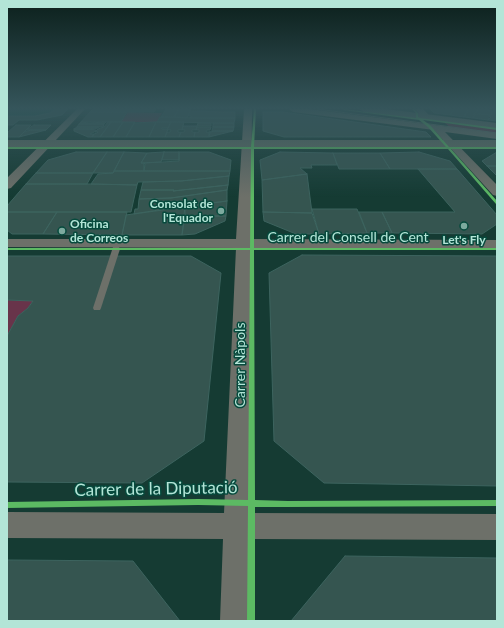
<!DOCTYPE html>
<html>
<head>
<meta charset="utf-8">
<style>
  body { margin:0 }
  #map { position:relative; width:504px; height:628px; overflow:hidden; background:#153b33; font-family:Lato,sans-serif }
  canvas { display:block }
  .frame { position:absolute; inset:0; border:8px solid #b3e5d7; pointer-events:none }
</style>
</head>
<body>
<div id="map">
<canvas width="504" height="628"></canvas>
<div class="frame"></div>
</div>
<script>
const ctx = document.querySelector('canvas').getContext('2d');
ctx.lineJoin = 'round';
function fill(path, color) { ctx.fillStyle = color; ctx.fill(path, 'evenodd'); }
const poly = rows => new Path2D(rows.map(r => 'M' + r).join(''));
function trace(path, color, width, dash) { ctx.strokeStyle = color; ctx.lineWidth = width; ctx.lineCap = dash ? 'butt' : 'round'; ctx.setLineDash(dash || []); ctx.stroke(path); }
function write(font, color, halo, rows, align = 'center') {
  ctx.font = font + ' Lato,sans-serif'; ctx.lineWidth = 3; ctx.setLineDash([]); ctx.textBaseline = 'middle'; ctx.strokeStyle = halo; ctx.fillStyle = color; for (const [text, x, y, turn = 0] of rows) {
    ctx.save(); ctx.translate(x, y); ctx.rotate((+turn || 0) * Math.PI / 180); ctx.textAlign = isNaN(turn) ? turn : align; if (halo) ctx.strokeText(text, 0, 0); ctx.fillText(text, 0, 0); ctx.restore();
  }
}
fill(poly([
  [7,109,68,109,62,115,37,120,19,120,13,125,7,125]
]), '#054e41');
fill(poly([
  [128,112,162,113,157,122,121,122],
  [445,123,497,129,497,135,452,129],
  [7,300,33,301,28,308,18,316,7,336]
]), '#68344a');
const building = poly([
  [55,109,68,109,62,115,37,120,19,120,13,125,7,125,8,122,7,122,7,116,35,116,50,113,55,109],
  [93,109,156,109,154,112,90,112,93,109],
  [166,109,179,109,174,117,161,117,166,109],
  [179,109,191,109,187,118,174,117,179,109],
  [430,109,454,109,450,115,434,113,430,109],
  [454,109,469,109,466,112,467,112,464,115,466,115,464,117,450,115,455,109,454,109],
  [469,109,478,109,476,113,473,114,475,115,473,118,464,117,469,109],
  [478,109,490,110,492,111,491,115,476,113,478,109],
  [494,109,497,109,496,119,497,121,488,120,491,117,490,117,494,109],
  [190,111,227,112,235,112,235,118,190,118,191,116,188,116,190,111],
  [90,112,127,112,121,122,81,122,90,112],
  [263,112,283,112,426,132,431,137,284,137,263,131,263,112],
  [475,114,490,115,488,120,473,118,475,114],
  [160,117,200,118,235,118,234,123,157,122,160,117],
  [81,122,89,123,106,122,104,124,79,124,81,122],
  [108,122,111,122,100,137,92,137,94,134,97,133,98,132,95,132,98,129,104,127,108,122],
  [111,122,123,122,113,137,100,137,111,122],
  [123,122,135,122,126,137,113,137,123,122],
  [154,122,156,122,149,137,126,137,134,123,154,122],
  [156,122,171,122,168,128,162,128,162,129,168,129,165,137,149,137,156,122],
  [171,122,184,122,182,130,178,130,178,132,181,132,179,137,165,137,167,132,170,132,171,130,167,130,171,122],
  [198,123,211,123,211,126,197,126,198,123],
  [213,123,234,123,234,127,213,127,213,123],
  [79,124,104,124,103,127,77,127,79,124],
  [16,125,31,125,19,137,7,137,7,133,16,125],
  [34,125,51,125,46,130,26,130,34,125],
  [183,126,197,126,196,130,192,130,192,132,195,132,194,137,179,137,181,132,184,132,185,130,182,130,183,126],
  [77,127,99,127,96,129,74,129,77,127],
  [197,127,211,127,210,130,207,130,206,132,210,132,209,137,194,137,195,132,199,132,199,130,196,130,197,127],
  [213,127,234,127,233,131,212,131,213,127],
  [74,129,93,129,96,131,90,134,94,134,92,137,88,137,74,131,74,129],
  [31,130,46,130,19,137,24,132,31,130],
  [216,131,233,131,209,137,209,132,216,131],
  [76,152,107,152,93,173,36,173,48,160,76,152],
  [107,152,124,152,113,173,93,173,107,152],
  [124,152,147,153,141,163,144,163,145,164,144,171,114,171,124,152],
  [164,152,179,152,179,160,162,160,164,152],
  [164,152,161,162,141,163,147,153,164,152],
  [179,152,209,152,231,160,230,171,144,171,144,163,179,161,179,152],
  [280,152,333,153,337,165,311,165,312,168,300,168,307,174,262,180,260,160,280,152],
  [419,152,450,161,457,169,390,169,380,153,419,152],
  [497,152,497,166,487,166,482,161,497,152],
  [333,153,380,153,390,169,339,169,333,153],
  [487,166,497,166,497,176,487,166],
  [418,169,457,169,497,215,497,224,482,234,392,233,382,212,455,212,418,169],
  [114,171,230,171,229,176,181,181,138,182,137,185,91,184,98,174,113,173,114,171],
  [36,173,93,173,87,184,26,184,36,173],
  [307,174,312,213,263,212,262,180,307,174],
  [229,176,228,185,173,191,174,190,141,190,143,182,181,181,229,176],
  [26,184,91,184,137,185,131,212,7,212,7,206,26,184],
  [228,185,227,190,171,198,139,199,141,190,174,190,173,191,228,185],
  [227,190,227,201,134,214,135,209,138,209,139,199,171,198,227,190],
  [227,201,226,216,185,216,185,206,227,201],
  [185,206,182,235,122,235,126,215,185,206],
  [312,209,357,209,367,233,319,234,312,209],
  [7,212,57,212,43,234,12,234,7,230,7,212],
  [57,212,127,212,122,235,43,234,57,212],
  [263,212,312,213,319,234,296,234,264,221,263,212],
  [359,212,382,212,392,233,367,233,359,212],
  [185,216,226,216,225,221,195,234,182,235,185,216],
  [302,255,497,256,497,486,324,483,274,441,269,273,302,255],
  [7,256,191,256,221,273,204,441,142,483,7,482,7,336,18,316,28,308,33,301,7,300,7,256],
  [345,556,497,558,497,621,291,621,345,556],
  [7,560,133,561,180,621,7,621,7,560]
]);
fill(building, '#355550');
trace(building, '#3d645f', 1);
fill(poly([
  [113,247,119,247,120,249,101,308,100,310,94,310,93,308,113,247]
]), '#6d7069');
fill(poly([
  [77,109,85,109,11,188,7,189,7,178,77,109],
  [244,109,252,109,251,239,497,240,497,248,251,248,252,513,497,514,497,540,252,539,252,621,220,621,223,539,7,538,7,512,224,513,236,248,7,247,7,239,236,239,244,109],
  [289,109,310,109,497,133,497,139,445,132,497,185,497,196,493,195,434,130,293,112,289,109],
  [415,109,423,109,428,114,427,116,421,116,415,109]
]), '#6d7069');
fill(poly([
  [359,109,386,109,497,123,497,129,364,112,359,109]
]), '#6b7169');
fill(poly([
  [7,140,497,140,497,148,7,148,7,140]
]), '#657066');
trace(poly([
  [317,109,497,133]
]), '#64736c', 1);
fill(poly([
  [254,109,256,109,254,147,446,147,428,127,419,120,344,110,343,109,416,118,416,113,412,109,414,109,418,113,418,117,420,118,497,128,497,130,423,120,430,125,449,147,497,147,497,149,451,149,497,201,497,204,496,204,448,149,254,149,254,248,497,248,497,250,254,250,255,500,288,501,497,500,497,506,288,507,255,507,255,621,247,621,248,506,198,505,7,508,7,502,198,499,248,500,250,250,7,250,7,248,250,248,251,149,7,149,7,147,251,147,254,109]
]), '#5cba63');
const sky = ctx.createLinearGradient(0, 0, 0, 197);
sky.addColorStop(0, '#0c201c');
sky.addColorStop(0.55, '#35555b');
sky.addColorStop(1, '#35555b00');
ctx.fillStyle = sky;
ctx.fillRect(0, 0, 504, 197);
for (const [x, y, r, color] of [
  [221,211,4,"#7caa9e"],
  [464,226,4,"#7caa9e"],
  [62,231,4,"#7caa9e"]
]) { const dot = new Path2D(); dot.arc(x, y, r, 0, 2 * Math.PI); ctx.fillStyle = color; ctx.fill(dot); trace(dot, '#064a3d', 1.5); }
write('bold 12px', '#b3e5d7', '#064a3d', [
  ["Consolat de",213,204],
  ["l'Equador",213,218],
  ["Oficina",70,224,"left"],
  ["de Correos",70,238,"left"],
  ["Let's Fly",464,240,"center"]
], 'right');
write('14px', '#b3e5d7', '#064a3d', [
  ["Carrer del Consell de Cent",348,237],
  ["Carrer Nàpols",240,365,-90]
]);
write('17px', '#b3e5d7', '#064a3d', [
  ["Carrer de la Diputació",156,489,-1]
]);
</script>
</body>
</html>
